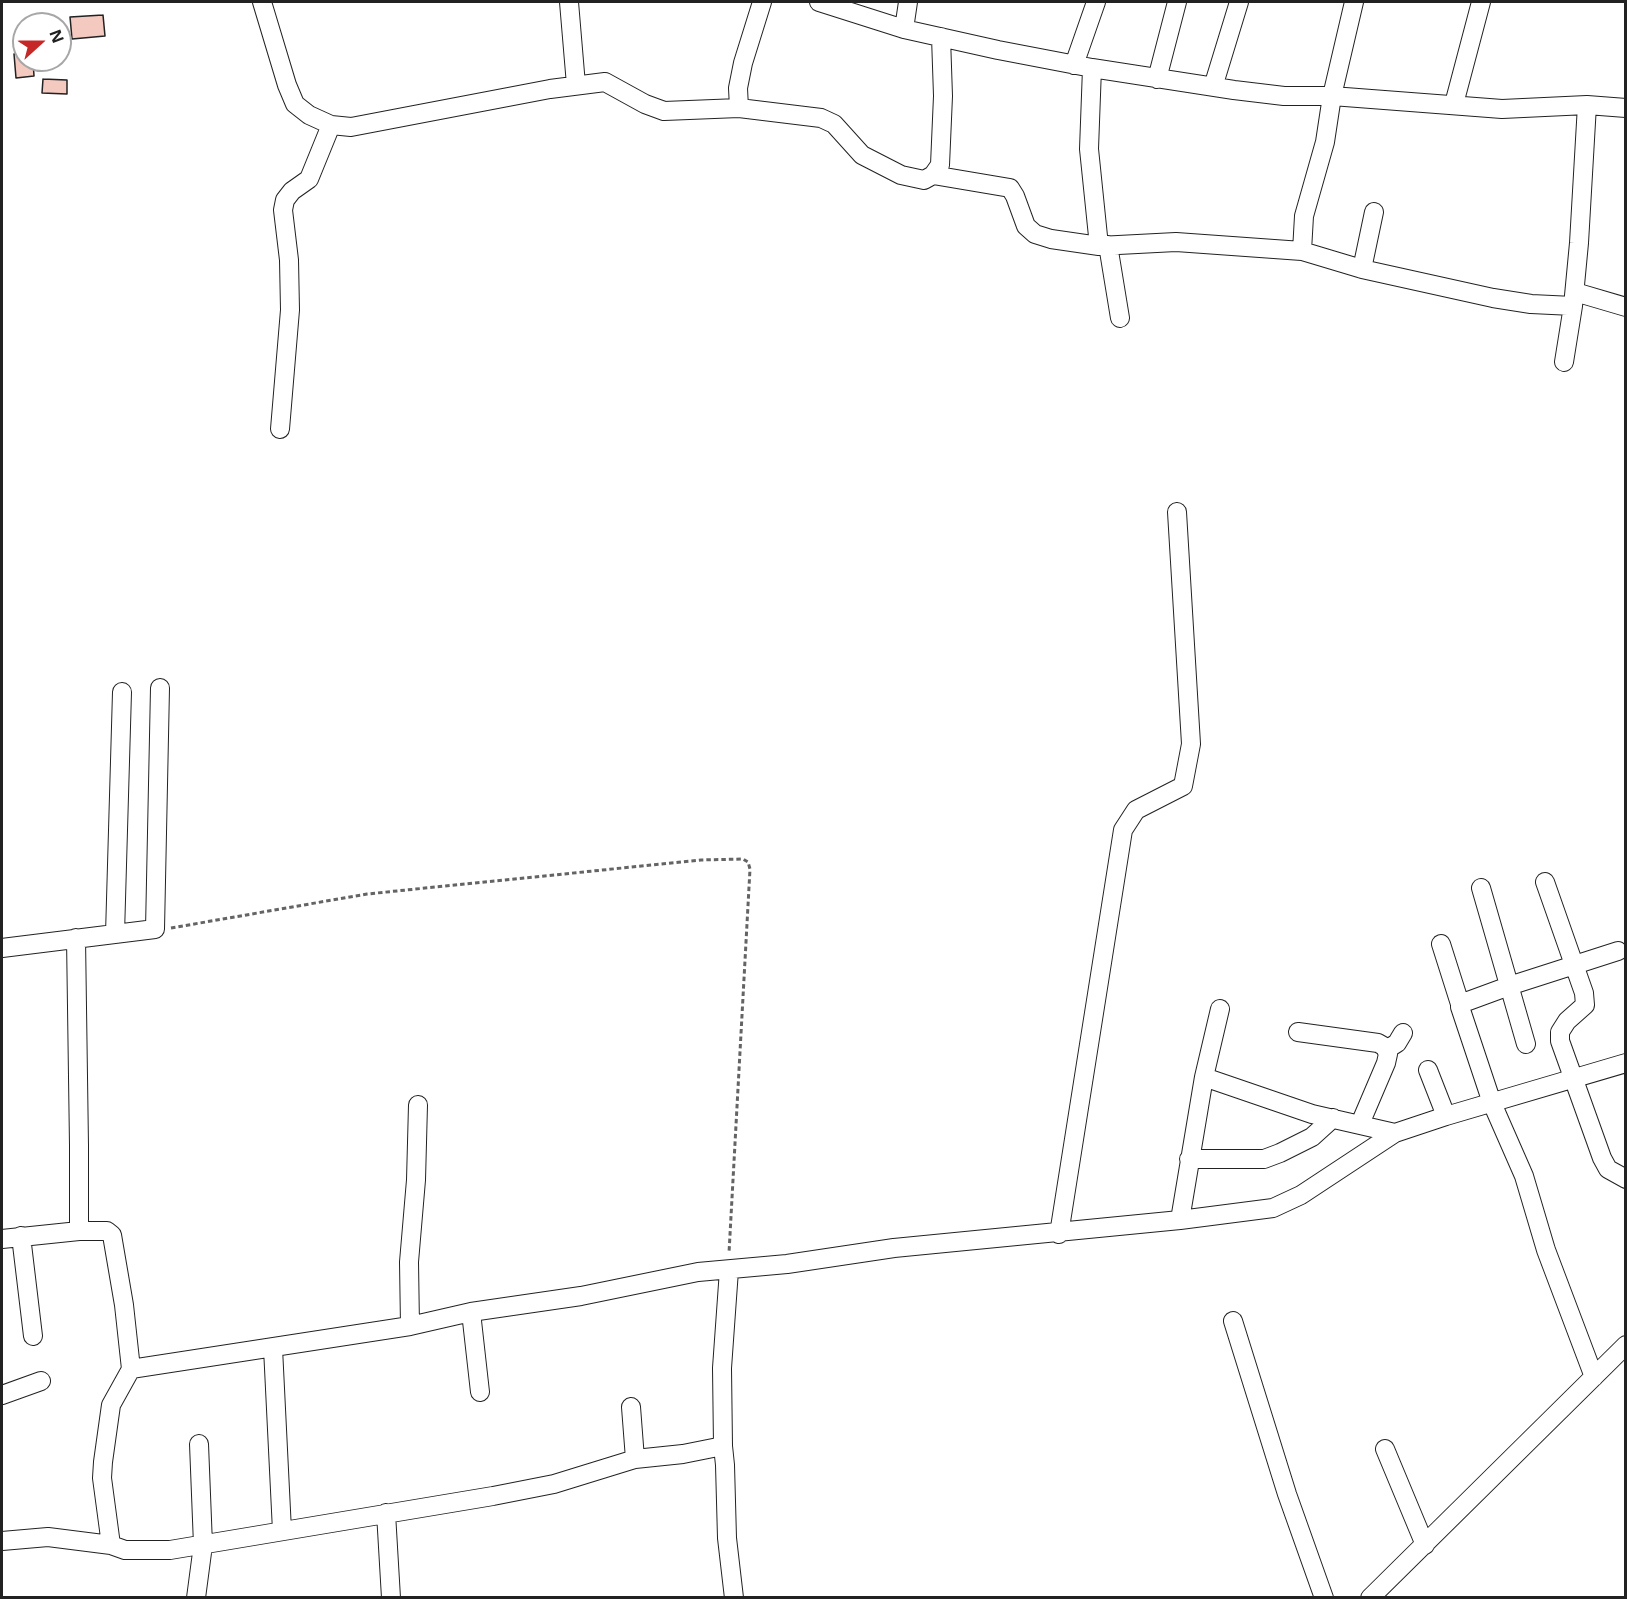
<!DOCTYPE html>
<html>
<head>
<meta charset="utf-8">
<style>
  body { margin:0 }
  #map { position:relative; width:1627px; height:1599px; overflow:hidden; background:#fff; font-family:"Open Sans",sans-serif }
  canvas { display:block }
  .frame { position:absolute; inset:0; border:3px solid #222; pointer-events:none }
  .north { position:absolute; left:12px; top:12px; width:60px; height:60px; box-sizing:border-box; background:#fff; border:2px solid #a7a7a7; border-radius:50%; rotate:69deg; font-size:16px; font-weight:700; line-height:24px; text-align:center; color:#222 }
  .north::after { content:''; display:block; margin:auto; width:21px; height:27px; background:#c62828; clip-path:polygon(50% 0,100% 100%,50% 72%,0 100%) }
</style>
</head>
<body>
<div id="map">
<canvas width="1627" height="1599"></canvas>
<div class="frame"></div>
<div class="north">N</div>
</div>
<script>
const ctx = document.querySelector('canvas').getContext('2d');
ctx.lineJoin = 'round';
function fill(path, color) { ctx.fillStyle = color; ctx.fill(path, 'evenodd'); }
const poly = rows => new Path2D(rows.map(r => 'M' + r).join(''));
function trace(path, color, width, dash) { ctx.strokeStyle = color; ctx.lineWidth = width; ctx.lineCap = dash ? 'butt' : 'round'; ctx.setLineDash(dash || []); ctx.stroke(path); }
const building = poly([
  [103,15,105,36,72,39,70,17,103,15],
  [24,53,24,60,33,60,34,76,16,78,14,54,24,53],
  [43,79,67,80,67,94,42,93,43,79]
]);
fill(building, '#f3c9c0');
trace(building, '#222', 1.5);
const minor = poly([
  [262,2,287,85,295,104,309,115,331,125,351,127,550,89,605,82,645,104,664,111,739,108,738,88,743,63,762,2],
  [569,2,576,85],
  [819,2,904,29,998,50,1092,68,1234,90,1284,96,1332,96,1502,109,1587,105,1626,108],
  [904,29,908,2],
  [1074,65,1096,2],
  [1092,68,1089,149,1099,246],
  [1157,79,1177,2],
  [1213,87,1239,2],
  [1454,104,1481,2],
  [739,108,821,118,834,124,862,155,901,175,924,180,933,175,940,165,943,96,941,37],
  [933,175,1010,188,1015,196,1026,226,1035,234,1051,239,1099,246,1176,242,1302,251,1362,269,1493,298,1531,304,1573,306,1579,243,1587,105],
  [1108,245,1120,318],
  [1302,251,1304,216,1325,142,1332,96,1354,2],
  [1362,269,1374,212],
  [1575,292,1626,307],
  [1564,362,1573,306],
  [280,429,290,310,289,260,283,210,285,200,292,191,309,179,331,125],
  [1545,882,1584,993,1585,1005,1567,1021,1560,1032,1560,1041,1602,1158,1608,1169,1626,1179],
  [1481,888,1526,1044],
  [115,934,122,692],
  [76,938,79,1146,79,1231],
  [1441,944,1460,1004],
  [2,948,155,929,160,688],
  [1298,1032,1378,1043,1385,1047,1388,1054,1386,1063,1360,1124],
  [1386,1050,1397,1043,1403,1033],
  [1428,1070,1446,1116],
  [1204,1077,1220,1009],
  [1189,1159,1264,1159,1280,1153,1312,1137,1333,1118],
  [1180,1220,1204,1077,1312,1114,1395,1133],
  [1059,1234,1123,830,1136,810,1183,786,1191,744,1177,512],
  [21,1236,33,1336],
  [2,1239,79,1231,107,1231,112,1235,124,1305,131,1369,111,1405,103,1462,102,1478,111,1545],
  [471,1312,480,1392],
  [1233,1321,1287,1494,1324,1598],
  [410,1326,409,1262,416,1180,418,1105],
  [273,1348,282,1531],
  [131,1369,410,1326,471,1312,581,1296,698,1272,787,1264,894,1248,1180,1220,1273,1208,1301,1195,1395,1133,1446,1116,1626,1063],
  [1594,1377,1546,1250,1524,1176,1492,1103,1460,1007,1460,1004,1509,986,1618,951],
  [2,1395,41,1381],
  [631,1407,635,1459],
  [723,1446,722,1368,729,1270],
  [1385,1449,1425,1545],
  [386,1513,391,1598],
  [2,1541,48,1537,111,1545,125,1550,170,1550,493,1496,554,1484,635,1459,683,1454,723,1446,725,1465,727,1538,734,1598],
  [196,1598,203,1545,199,1444],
  [1370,1598,1626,1345]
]);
trace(minor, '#222', 20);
trace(poly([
  [171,928,367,894,701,860,743,859,748,862,750,869,729,1253]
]), '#646464', 3, [4.5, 3]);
trace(minor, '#fff', 18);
</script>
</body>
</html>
